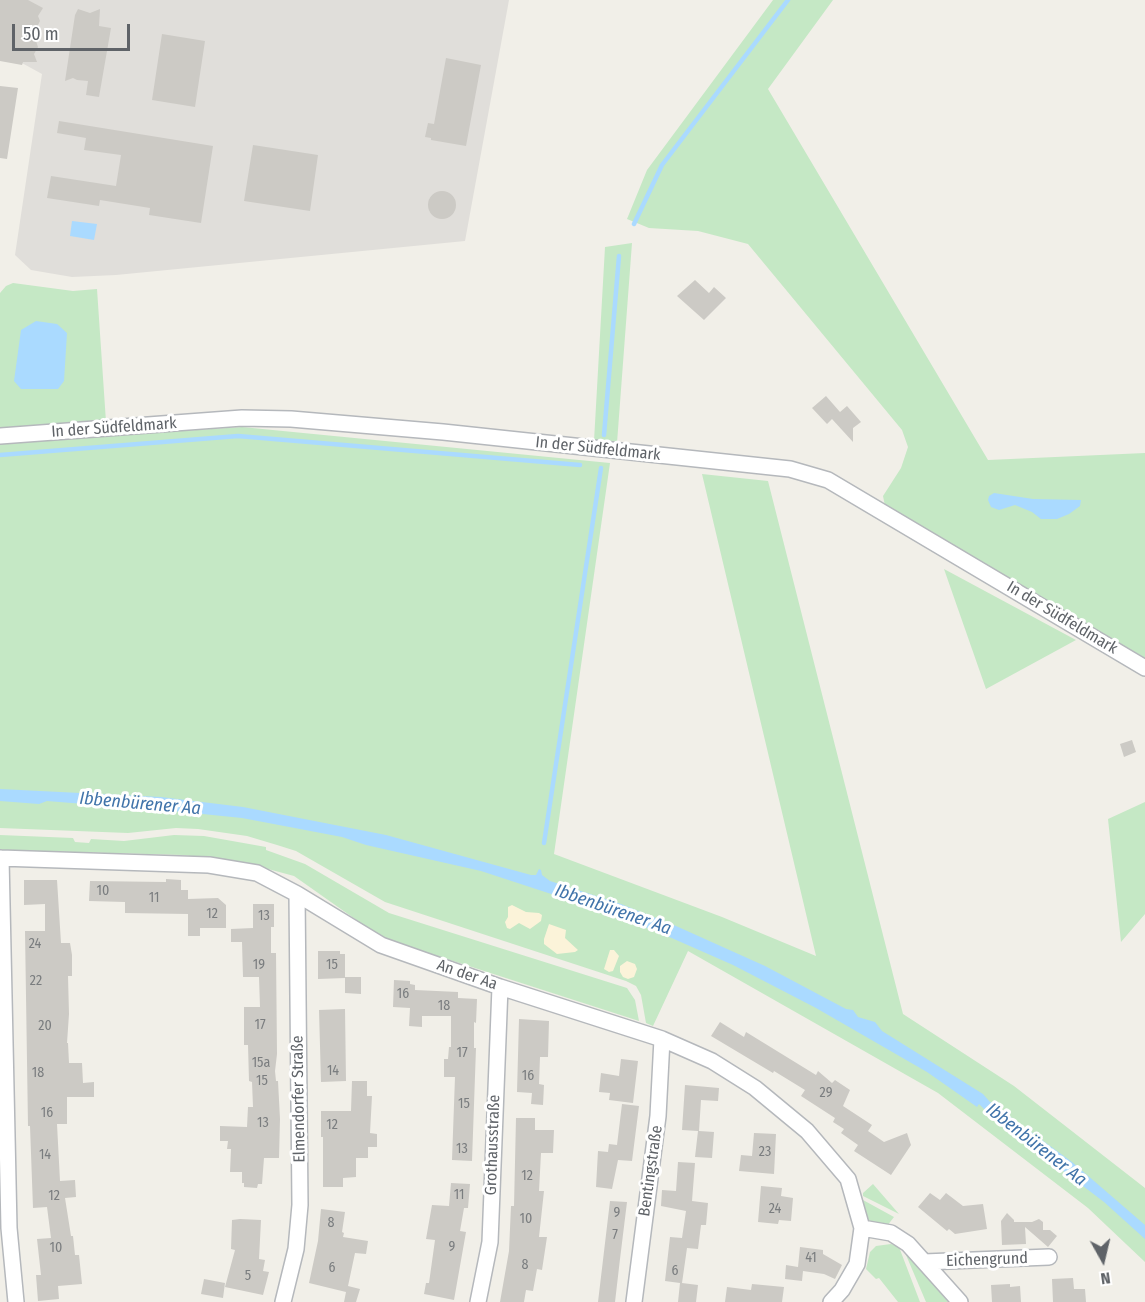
<!DOCTYPE html>
<html>
<head>
<meta charset="utf-8">
<style>
  body { margin:0 }
  #map { position:relative; width:1145px; height:1302px; overflow:hidden; background:#f1efe8; font-family:"Fira Sans Condensed",sans-serif }
  canvas { display:block }
  .north { position:absolute; left:1073px; top:1230px; width:60px; height:60px; -webkit-text-stroke:4px #fff; paint-order:stroke; rotate:172deg; font-size:16px; font-weight:700; line-height:24px; text-align:center; color:#5f6368 }
  .north::after { content:''; display:block; margin:auto; width:21px; height:27px; background:#5f6368; clip-path:polygon(50% 0,100% 100%,50% 72%,0 100%) }
  .scale { position:absolute; left:12px; top:24px; width:118px; height:27px; box-sizing:border-box; border:3px solid #5f6368; border-top:0; padding-left:8px; font-size:18px; line-height:21px; white-space:nowrap; color:#5f6368; -webkit-text-stroke:4px #fff; paint-order:stroke }
</style>
</head>
<body>
<div id="map">
<canvas width="1145" height="1302"></canvas>
<div class="north">N</div>
<div class="scale">50 m</div>
</div>
<script>
const ctx = document.querySelector('canvas').getContext('2d');
ctx.lineJoin = 'round';
function fill(path, color) { ctx.fillStyle = color; ctx.fill(path, 'evenodd'); }
const poly = rows => new Path2D(rows.map(r => 'M' + r).join(''));
function trace(path, color, width, dash) { ctx.strokeStyle = color; ctx.lineWidth = width; ctx.lineCap = dash ? 'butt' : 'round'; ctx.setLineDash(dash || []); ctx.stroke(path); }
function write(font, color, halo, rows, align = 'center') {
  ctx.font = font + ' "Fira Sans Condensed",sans-serif'; ctx.lineWidth = 6; ctx.setLineDash([]); ctx.textBaseline = 'middle'; ctx.strokeStyle = halo; ctx.fillStyle = color; for (const [text, x, y, turn = 0] of rows) {
    ctx.save(); ctx.translate(x, y); ctx.rotate((+turn || 0) * Math.PI / 180); ctx.textAlign = isNaN(turn) ? turn : align; if (halo) ctx.strokeText(text, 0, 0); ctx.fillText(text, 0, 0); ctx.restore();
  }
}
fill(poly([
  [0,0,509,0,465,241,116,275,72,277,31,270,15,255,42,74,0,51]
]), '#e0deda');
fill(poly([
  [773,0,833,0,768,89,988,460,1145,453,1145,658,885,506,883,496,901,468,908,447,902,430,748,244,698,231,649,228,627,219,647,170],
  [632,243,617,443,594,441,605,247],
  [13,283,73,291,97,289,106,422,0,429,0,293,6,286],
  [242,427,610,463,554,854,722,917,816,956,702,474,768,481,903,1014,1014,1086,1145,1188,1145,1262,1088,1208,938,1093,688,951,653,1026,646,1023,641,995,636,986,626,981,385,902,296,851,277,845,247,836,198,829,176,828,128,833,0,828,0,443],
  [944,569,1076,640,986,689],
  [1145,802,1145,914,1121,942,1108,819],
  [0,835,73,838,75,842,89,843,91,839,124,841,174,835,204,836,266,847,266,850,305,864,389,913,627,988,635,1000,639,1021,382,938,294,876,257,866,183,855,0,850],
  [873,1184,899,1214,863,1196,863,1193],
  [863,1200,894,1217,887,1226,872,1222,867,1219],
  [891,1244,899,1247,920,1302,898,1302,879,1278,876,1279,866,1269,870,1252,876,1246],
  [906,1255,911,1256,948,1302,926,1302]
]), '#c5e8c5');
fill(poly([
  [512,905,526,912,539,913,542,915,541,921,530,929,519,923,510,929,507,928,505,922,508,917,508,907],
  [549,924,566,930,565,938,578,950,575,952,557,954,544,944,544,939],
  [610,950,614,950,619,956,613,971,609,972,604,969],
  [627,961,635,964,637,969,634,977,628,979,623,977,620,972,620,966]
]), '#fbf3d9');
fill(poly([
  [72,221,97,224,94,240,70,236],
  [36,321,57,324,67,333,64,381,58,389,21,389,14,381,21,330],
  [994,493,1033,499,1081,500,1080,506,1069,514,1057,519,1041,519,1032,512,1015,505,999,510,991,507,988,500,989,496],
  [0,789,161,797,243,807,386,835,531,875,536,875,539,869,541,870,542,875,550,881,621,904,676,926,765,966,846,1009,853,1010,858,1017,875,1022,882,1031,983,1094,990,1102,1000,1107,1005,1113,1072,1162,1145,1225,1145,1239,1104,1202,991,1116,979,1104,977,1107,927,1072,816,1008,733,965,658,932,597,909,481,871,366,845,342,837,242,818,183,812,47,801,39,804,0,801]
]), '#aadaff');
trace(poly([
  [634,224,662,165,788,0],
  [604,435,619,256],
  [0,455,238,436,580,465],
  [544,843,601,468]
]), '#aadaff', 4.5);
fill(poly([
  [0,0,28,0,43,8,38,16,40,21,37,27,39,31,35,38,38,47,34,54,37,62,23,62,22,65,0,61],
  [78,9,90,13,100,9,99,26,111,28,99,97,86,95,88,81,77,80,73,78,65,81,75,15],
  [162,34,205,41,195,107,152,100],
  [446,58,481,65,466,146,431,140,431,138,425,137,428,123,434,124],
  [0,86,18,88,7,159,0,158],
  [59,121,213,146,201,223,149,215,150,208,100,200,99,206,47,198,51,176,116,186,121,155,84,150,86,138,57,133],
  [253,145,318,155,310,211,244,201],
  '428 205a14 14 0 1 1 28 0a14 14 0 1 1-28 0Z',
  [695,280,709,293,714,287,726,298,704,320,677,296],
  [826,396,840,412,847,406,861,422,853,428,853,442,832,419,827,424,812,408],
  [1132,740,1136,752,1124,757,1120,744],
  [166,879,181,880,181,890,188,890,188,899,218,898,226,905,226,928,200,928,200,936,188,936,188,914,125,913,125,902,89,901,90,881,166,882],
  [24,880,57,880,61,943,70,943,72,955,72,976,68,976,69,1014,67,1043,68,1043,69,1063,82,1063,83,1083,94,1082,94,1097,67,1097,67,1124,57,1124,60,1181,75,1180,76,1197,65,1198,71,1236,73,1236,75,1255,79,1255,82,1284,58,1286,59,1299,38,1301,36,1275,41,1275,37,1239,51,1238,47,1207,33,1208,30,1126,28,1126,25,931,45,931,45,904,24,905],
  [253,904,274,904,274,927,271,927,271,953,276,953,277,1054,275,1071,276,1081,278,1081,280,1119,279,1158,264,1158,262,1184,258,1184,257,1188,244,1187,244,1183,242,1183,242,1172,230,1172,231,1149,227,1149,228,1141,220,1141,220,1126,247,1127,248,1107,253,1107,252,1082,249,1081,248,1045,244,1045,244,1007,260,1007,259,977,243,977,242,942,231,942,231,929,253,928],
  [318,951,340,951,340,954,345,954,345,977,361,977,361,994,345,993,345,978,318,979],
  [394,980,410,981,410,984,415,985,415,990,458,992,458,998,477,999,476,1023,474,1022,474,1048,476,1048,472,1161,452,1160,455,1077,444,1077,444,1059,448,1059,449,1047,451,1047,451,1016,422,1016,422,1027,409,1026,410,1008,393,1007],
  [345,1009,346,1081,321,1082,319,1010],
  [519,1019,549,1021,548,1057,540,1057,539,1084,544,1085,543,1105,531,1104,532,1093,517,1092],
  [720,1022,744,1037,746,1032,816,1075,818,1071,832,1083,835,1080,850,1090,843,1106,872,1125,868,1131,884,1142,907,1133,911,1145,891,1175,854,1151,858,1145,841,1133,844,1129,833,1122,835,1118,801,1096,805,1090,774,1071,773,1073,711,1036],
  [621,1059,638,1061,633,1103,609,1100,610,1093,599,1092,601,1073,619,1076],
  [352,1081,367,1081,367,1096,372,1096,370,1133,377,1134,377,1147,368,1147,368,1158,356,1158,356,1177,343,1178,343,1187,323,1187,323,1137,321,1137,321,1111,351,1111],
  [685,1085,719,1088,718,1101,701,1100,699,1131,714,1132,712,1158,695,1157,698,1131,682,1130],
  [622,1104,639,1106,632,1161,618,1160,612,1189,596,1187,598,1151,608,1152,609,1144,617,1145],
  [516,1118,535,1118,535,1130,554,1130,553,1153,541,1153,539,1191,544,1191,539,1237,547,1237,542,1270,537,1269,533,1291,526,1290,524,1302,500,1302,509,1251,511,1206,514,1206],
  [754,1133,776,1134,774,1174,739,1171,741,1155,752,1156],
  [678,1162,695,1163,692,1201,708,1203,706,1225,701,1225,698,1249,687,1248,682,1283,698,1285,696,1302,678,1302,680,1283,665,1281,670,1237,682,1238,686,1211,661,1206,662,1190,676,1191],
  [451,1183,470,1184,468,1208,464,1208,460,1231,466,1232,454,1300,424,1294,426,1283,429,1283,435,1240,426,1239,432,1205,449,1206],
  [761,1186,782,1188,781,1196,793,1198,791,1221,779,1220,778,1224,758,1222],
  [930,1193,940,1200,946,1193,963,1206,983,1204,987,1229,955,1234,949,1229,947,1231,918,1207],
  [610,1201,627,1202,620,1259,615,1302,598,1302],
  [321,1209,345,1212,342,1232,344,1233,343,1237,368,1241,366,1254,355,1253,348,1286,360,1289,356,1302,344,1302,346,1292,309,1283,318,1241],
  [1007,1213,1014,1220,1014,1222,1032,1222,1039,1219,1043,1222,1043,1230,1050,1230,1057,1236,1048,1247,1025,1227,1026,1244,1002,1245,1001,1221],
  [240,1219,261,1220,259,1259,265,1260,263,1271,269,1272,263,1295,225,1287,235,1250,231,1249,232,1220],
  [800,1247,823,1250,823,1254,842,1265,835,1279,824,1274,803,1271,802,1281,785,1279,786,1265,798,1267],
  [1073,1278,1074,1289,1085,1289,1086,1302,1053,1302,1052,1279],
  [204,1279,225,1283,223,1298,201,1294],
  [752,1284,784,1287,782,1302,725,1302,727,1287,751,1290],
  [1010,1284,1010,1287,1020,1286,1021,1302,992,1302,991,1285]
]), '#cccac5');
const street = poly([
  [0,436,242,418,291,419,443,432,790,469,828,480,1145,668],
  [0,858,209,865,257,873,297,894,381,945,500,987,662,1039,712,1061,755,1088,807,1131,848,1179,862,1228,857,1264,842,1290,831,1302],
  [1,858,9,1228,16,1302],
  [862,1228,891,1233,908,1244,960,1302],
  [924,1262,1049,1257],
  [283,1302,296,1249,300,1205,297,894],
  [478,1302,490,1242,500,987],
  [634,1302,658,1116,662,1039]
]);
trace(street, '#b5b8bc', 18);
trace(street, '#fff', 15);
write('14px', '#7a7d7f', null, [
  ["10",103,891],
  ["11",154,898],
  ["12",212,914],
  ["13",264,916],
  ["24",35,944],
  ["19",259,965],
  ["15",332,965],
  ["22",36,981],
  ["16",403,994],
  ["18",444,1006],
  ["17",260,1025],
  ["20",45,1026],
  ["17",462,1053],
  ["15a",261,1063],
  ["14",333,1071],
  ["18",38,1073],
  ["16",528,1076],
  ["15",262,1081],
  ["29",826,1093],
  ["15",464,1104],
  ["16",47,1113],
  ["13",263,1123],
  ["12",332,1125],
  ["13",462,1149],
  ["23",765,1152],
  ["14",45,1155],
  ["12",527,1176],
  ["11",459,1195],
  ["12",54,1196],
  ["24",775,1209],
  ["9",617,1213],
  ["10",526,1219],
  ["8",331,1223],
  ["7",615,1235],
  ["9",452,1247],
  ["10",56,1248],
  ["41",811,1258],
  ["8",525,1265],
  ["6",332,1268],
  ["6",675,1271],
  ["5",248,1276]
]);
write('16px', '#5f6368', '#fff', [
  ["In der Südfeldmark",114,428,-4],
  ["In der Südfeldmark",598,449,6],
  ["In der Südfeldmark",1062,618,31],
  ["An der Aa",467,975,19],
  ["Elmendorfer Straße",299,1099,-91],
  ["Grothausstraße",493,1145,-88],
  ["Bentingstraße",651,1171,-82],
  ["Eichengrund",987,1260,-2]
]);
write('italic 18px', '#4174aa', '#fff', [
  ["Ibbenbürener Aa",140,804,5],
  ["Ibbenbürener Aa",613,910,19],
  ["Ibbenbürener Aa",1036,1145,38]
]);
</script>
</body>
</html>
